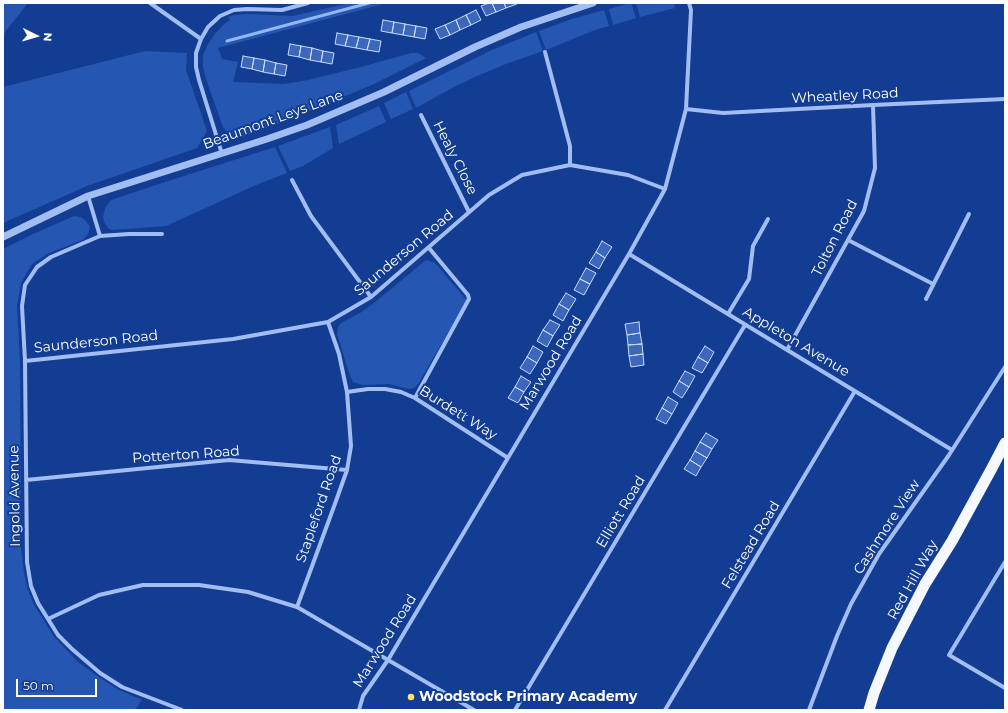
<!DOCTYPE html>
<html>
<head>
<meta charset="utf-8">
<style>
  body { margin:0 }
  #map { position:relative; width:1008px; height:713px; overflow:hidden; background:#133d93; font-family:Montserrat,sans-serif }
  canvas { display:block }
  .frame { position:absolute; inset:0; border:4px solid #fff; pointer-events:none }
  .north { position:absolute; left:16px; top:16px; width:40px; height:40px; -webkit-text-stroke:3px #133d93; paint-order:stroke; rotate:95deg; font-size:11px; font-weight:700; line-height:16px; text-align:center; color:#fff }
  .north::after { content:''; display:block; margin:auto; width:14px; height:18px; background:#fff; clip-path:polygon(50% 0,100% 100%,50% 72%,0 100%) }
  .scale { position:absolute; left:16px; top:679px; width:81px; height:18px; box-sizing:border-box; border:2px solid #fff; border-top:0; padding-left:5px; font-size:12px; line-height:14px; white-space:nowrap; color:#fff; -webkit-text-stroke:3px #133d93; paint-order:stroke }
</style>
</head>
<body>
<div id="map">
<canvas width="1008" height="713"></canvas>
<div class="frame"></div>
<div class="north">N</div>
<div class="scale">50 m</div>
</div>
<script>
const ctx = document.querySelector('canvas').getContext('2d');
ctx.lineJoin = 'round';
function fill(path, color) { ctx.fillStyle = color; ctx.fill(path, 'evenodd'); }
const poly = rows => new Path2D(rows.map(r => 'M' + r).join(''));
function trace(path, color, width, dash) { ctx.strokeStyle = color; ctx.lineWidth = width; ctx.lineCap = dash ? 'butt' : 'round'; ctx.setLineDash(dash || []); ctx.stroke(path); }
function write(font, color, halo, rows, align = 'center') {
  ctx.font = font + ' Montserrat,sans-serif'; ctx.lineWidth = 4; ctx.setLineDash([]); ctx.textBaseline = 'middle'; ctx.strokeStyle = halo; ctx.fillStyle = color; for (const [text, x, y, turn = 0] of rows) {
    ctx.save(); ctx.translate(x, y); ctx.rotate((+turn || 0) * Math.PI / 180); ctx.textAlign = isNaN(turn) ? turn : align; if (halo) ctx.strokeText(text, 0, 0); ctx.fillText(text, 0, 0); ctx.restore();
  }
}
fill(poly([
  [3,3,28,3,5,32,3,42],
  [350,3,387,3,218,48,222,59,238,62,233,82,284,84,308,80,361,67,411,53,418,53,426,58,374,84,298,116,243,137,237,137,227,132,223,127,206,79,203,67,203,55,208,44,215,34,223,25,230,20,228,17,234,15,248,14,292,16],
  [631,3,636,18,613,25,609,9],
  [636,3,674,3,675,8,640,17],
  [604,10,609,26,595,30,546,50,539,31,572,19],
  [536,32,543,51,506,64,477,76,452,88,416,108,409,91,492,50],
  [145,51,187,53,186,70,207,131,197,148,87,186,3,223,3,87],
  [406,92,413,109,391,119,384,103],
  [379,106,386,122,339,144,336,125],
  [330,127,333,148,303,166,290,171,278,146],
  [275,147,287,173,256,185,166,226,112,230,109,229,105,224,103,217,105,208,110,201,114,199,162,183],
  [74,216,81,217,86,221,90,227,88,234,83,240,49,253,32,264,21,283,17,306,20,360,21,548,24,573,28,590,34,605,55,638,78,662,100,678,119,690,142,700,135,710,3,710,3,249,31,235],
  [426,260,433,262,436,264,467,301,418,384,414,388,409,389,389,384,363,385,353,382,350,376,337,334,338,327,341,323,360,313,374,303]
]), '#2556b2');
trace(poly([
  [227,41,369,3]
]), '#93b6f5', 3);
const building = poly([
  [489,3,492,3,496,12,486,16,481,6,489,3],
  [492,3,504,3,506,8,496,12,492,3],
  [504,3,516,3,517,4,506,8,504,3],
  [476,10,481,20,471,25,466,15,476,10],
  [466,15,471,25,460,30,456,20,466,15],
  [383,20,394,22,392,33,381,31,383,20],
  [456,20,460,30,450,35,445,25,456,20],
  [394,22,405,24,403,35,392,33,394,22],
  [405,24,416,26,414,37,403,35,405,24],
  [445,25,450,35,440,39,435,29,445,25],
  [416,26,427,28,425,39,414,37,416,26],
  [337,33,348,35,345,46,335,44,337,33],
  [348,35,359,37,356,48,345,46,348,35],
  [359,37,370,39,367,50,356,48,359,37],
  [370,39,381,41,379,52,367,50,370,39],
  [290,44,301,46,299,57,288,55,290,44],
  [301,46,312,48,310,60,299,57,301,46],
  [312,48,323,51,321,62,310,60,312,48],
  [323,51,334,53,332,64,321,62,323,51],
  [243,56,254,58,252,69,241,67,243,56],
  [254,58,265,60,263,72,252,69,254,58],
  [265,60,276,63,274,74,263,72,265,60],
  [276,63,287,65,285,76,274,74,276,63],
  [602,241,612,247,605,258,596,252,602,241],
  [596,252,605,258,599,269,589,263,596,252],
  [586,268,596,273,590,284,580,279,586,268],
  [580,279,590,284,584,295,574,290,580,279],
  [566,293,576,299,569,310,559,304,566,293],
  [559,304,569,310,563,321,553,315,559,304],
  [550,320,560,325,553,336,543,330,550,320],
  [639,322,640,333,627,335,625,324,639,322],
  [543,330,553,336,547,347,537,341,543,330],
  [640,333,642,344,628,345,627,335,640,333],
  [642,344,643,354,629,356,628,345,642,344],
  [533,346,543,352,537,363,527,357,533,346],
  [705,346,714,352,708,363,698,357,705,346],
  [643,354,644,365,631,367,629,356,643,354],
  [527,357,537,363,530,374,520,368,527,357],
  [698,357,708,363,702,373,692,368,698,357],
  [685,371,695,376,689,387,679,381,685,371],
  [521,376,531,382,524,392,515,387,521,376],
  [679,381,689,387,682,398,673,392,679,381],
  [515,387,524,392,518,403,508,398,515,387],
  [668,397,678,403,672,414,662,408,668,397],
  [662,408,672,414,666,424,656,419,662,408],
  [706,433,718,440,712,449,700,442,706,433],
  [700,442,712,449,707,458,695,451,700,442],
  [695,451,707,458,701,467,690,460,695,451],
  [690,460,701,467,696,476,684,469,690,460]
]);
fill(building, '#3c67bb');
trace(building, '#c9dbfd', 1);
trace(poly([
  [150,3,201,39],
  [545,52,570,146,570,165],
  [686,109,723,113,873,105,1005,99],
  [421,115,469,212],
  [222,154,199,80,196,67,196,53,201,39,208,27,220,16,234,10,247,9,282,10,308,3],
  [292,180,311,216,371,297],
  [88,196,100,236],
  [162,234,129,234,100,236,51,257,37,267,25,285,22,306,25,361,27,562,31,586,38,603,58,635,72,649,100,673,122,687,182,710],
  [848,240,933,284],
  [629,254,952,450],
  [926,299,969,214],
  [728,314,749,279,753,246,768,219],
  [787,350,864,211,875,168,873,105],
  [25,361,233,339,328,322,371,297,489,195,522,175,570,165,628,175,665,189],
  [347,392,368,389,385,389,401,392,415,398,508,458],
  [415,398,469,299,468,295,429,248],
  [26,480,229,460,347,470],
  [1005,562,949,655,1005,688],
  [297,607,336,501,347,470,351,446,347,392,339,354,328,322],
  [48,619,99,595,143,585,199,585,248,592,297,607,474,710],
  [359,710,363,696,388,660,629,254,665,189,686,109,691,10,689,3],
  [515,710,745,325],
  [665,710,855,391],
  [809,710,837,636,851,604,879,554,949,455,1005,367]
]), '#a2bdf2', 4);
trace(poly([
  [3,237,88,196,267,139,307,125,384,92,475,47,521,27,593,3]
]), '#a2bdf2', 7);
trace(poly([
  [869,710,874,693,892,648,925,584,952,541,992,468,1005,443]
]), '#f6f8ff', 11);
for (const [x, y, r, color] of [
  [411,697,4,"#ffe362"]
]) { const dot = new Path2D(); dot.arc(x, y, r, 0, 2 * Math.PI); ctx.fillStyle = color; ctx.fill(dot); trace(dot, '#133d93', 1.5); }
write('14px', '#fff', '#133d93', [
  ["Wheatley Road",845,96,-3],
  ["Beaumont Leys Lane",273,120,-20],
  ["Healy Close",455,158,63],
  ["Tolton Road",835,238,-63],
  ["Saunderson Road",404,253,-40],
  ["Saunderson Road",96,342,-6],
  ["Appleton Avenue",796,342,31],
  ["Marwood Road",551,363,-59],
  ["Burdett Way",458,413,32],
  ["Potterton Road",186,455,-4],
  ["Ingold Avenue",15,496,-91],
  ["Stapleford Road",319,509,-71],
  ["Elliott Road",621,512,-59],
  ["Cashmore View",887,527,-57],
  ["Felstead Road",751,545,-59],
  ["Red Hill Way",913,580,-61],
  ["Marwood Road",385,641,-58]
]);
write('bold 14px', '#fff', '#133d93', [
  ["Woodstock Primary Academy",419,697]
], 'left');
</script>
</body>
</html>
